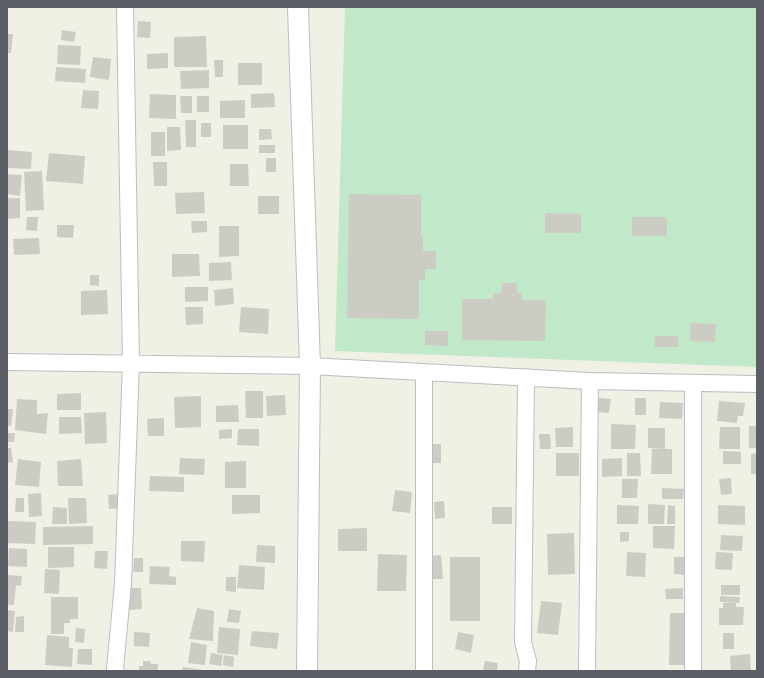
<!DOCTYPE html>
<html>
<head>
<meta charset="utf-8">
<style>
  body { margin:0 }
  #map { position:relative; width:764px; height:678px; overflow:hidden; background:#f0f0e5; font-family:Poppins,sans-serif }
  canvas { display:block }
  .frame { position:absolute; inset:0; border:8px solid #5c5e66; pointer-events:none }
</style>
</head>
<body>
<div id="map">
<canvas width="764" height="678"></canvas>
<div class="frame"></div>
</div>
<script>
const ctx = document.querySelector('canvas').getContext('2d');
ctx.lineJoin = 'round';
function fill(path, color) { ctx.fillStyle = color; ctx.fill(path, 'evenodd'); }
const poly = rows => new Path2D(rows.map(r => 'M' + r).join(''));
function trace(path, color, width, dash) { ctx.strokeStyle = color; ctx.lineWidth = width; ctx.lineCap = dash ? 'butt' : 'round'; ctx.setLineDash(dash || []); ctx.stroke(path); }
fill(poly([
  [345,7,757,7,757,367,335,351]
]), '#c0e8c9');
fill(poly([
  [138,21,151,22,150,38,137,37],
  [62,30,76,32,74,42,61,40],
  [7,34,13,34,11,53,7,53],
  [206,36,207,67,174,67,174,37],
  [58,45,81,46,80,65,57,64],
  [168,53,168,68,147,69,147,54],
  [93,57,111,59,109,80,90,77],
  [214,60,223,60,223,77,215,77],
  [238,63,262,63,262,85,238,85],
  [56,67,86,69,85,83,55,81],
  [209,70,209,88,181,89,180,71],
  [83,90,99,91,98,109,81,108],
  [274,93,275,107,251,108,251,94],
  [150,94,176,95,176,119,149,118],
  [180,96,192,96,192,113,181,113],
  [197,96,209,96,209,112,197,112],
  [245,100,245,118,220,118,220,101],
  [185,120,196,120,196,147,186,147],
  [201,123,211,123,211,137,201,137],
  [223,125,248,125,248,149,223,149],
  [167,127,180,127,181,150,167,151],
  [259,129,271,129,272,139,259,140],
  [151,132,165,132,165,156,151,156],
  [259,145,275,145,275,153,259,153],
  [7,150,32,152,31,169,7,168],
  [49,153,85,156,83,184,46,181],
  [266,158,276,158,276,172,266,172],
  [153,162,167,162,167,186,154,186],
  [230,164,248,164,249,186,230,186],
  [42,171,44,210,26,211,24,172],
  [7,174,22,175,20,196,7,194],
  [204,192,205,213,176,214,175,193],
  [349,194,421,195,421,236,423,236,423,251,436,251,436,269,425,269,425,280,419,280,419,319,347,318],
  [258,196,279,196,279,214,258,214],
  [7,198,20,198,20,218,7,219],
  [545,213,581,214,581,233,545,233],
  [27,217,38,217,37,231,26,230],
  [632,217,667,217,667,236,632,236],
  [191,221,207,221,207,232,192,233],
  [57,225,74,225,73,238,57,237],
  [219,226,239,226,239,256,219,257],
  [39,238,40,254,14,255,13,239],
  [172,254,199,254,200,276,172,277],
  [231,262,232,280,209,281,209,263],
  [90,275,99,275,99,286,90,285],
  [502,283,517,283,517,293,522,293,522,300,546,300,545,341,462,340,462,299,493,299,493,293,501,293],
  [185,287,208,287,208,301,185,302],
  [233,288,234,304,215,306,214,290],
  [107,290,108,314,81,315,81,291],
  [185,307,203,307,203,324,186,325],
  [241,307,269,309,268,334,239,332],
  [691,323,716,324,715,342,690,341],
  [425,331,448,331,448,346,425,345],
  [655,336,678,336,678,347,654,347],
  [245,391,263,391,263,418,246,418],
  [81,393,81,410,57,410,57,394],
  [285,395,286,415,267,416,266,396],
  [201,396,201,427,175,428,174,397],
  [599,398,611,399,609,413,597,412],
  [635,398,646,398,646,415,635,415],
  [17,399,37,400,37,414,48,413,46,434,15,430],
  [719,401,745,403,743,416,738,416,737,423,717,421],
  [660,402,683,403,682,419,659,418],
  [238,405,239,422,216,422,216,406],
  [7,409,13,409,11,426,7,426],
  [106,412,107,443,85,444,84,413],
  [59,417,81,417,82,433,59,434],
  [164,418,164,436,148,436,147,419],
  [611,424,636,425,635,449,611,449],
  [749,426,757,426,757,448,749,448],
  [573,427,573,447,556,447,555,428],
  [720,427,740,427,740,449,719,449],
  [648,428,665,428,665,449,648,448],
  [232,429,232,438,219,439,219,430],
  [238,429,259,429,259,446,237,445],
  [7,433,15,433,14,442,7,442],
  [539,434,550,434,551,449,540,449],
  [431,444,441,444,441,463,431,463],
  [7,448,11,448,13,462,7,463],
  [652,449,672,449,672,474,651,474],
  [723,451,741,452,741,464,723,464],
  [556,453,579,453,579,476,556,476],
  [627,453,640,453,641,476,627,476],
  [757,453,757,474,751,474,751,454],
  [180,458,205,459,204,475,179,474],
  [622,458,622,476,602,477,602,459],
  [18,459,41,462,39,487,15,485],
  [81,459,83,486,58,486,57,461],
  [246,461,246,488,225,488,225,462],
  [150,476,184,477,184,492,149,491],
  [731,478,732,494,721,495,719,479],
  [622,479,638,479,637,498,622,498],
  [662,488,684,489,683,499,662,499],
  [395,490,412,492,410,513,392,511],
  [41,493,42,516,29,517,28,494],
  [119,494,120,508,109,509,108,495],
  [232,495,260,495,260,513,232,514],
  [16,498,24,498,24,512,15,512],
  [68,498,86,498,87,523,69,524],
  [444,501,445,518,435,519,434,502],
  [648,504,665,505,664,524,648,524],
  [617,505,639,506,638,524,617,524],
  [668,505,675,506,675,524,667,524],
  [718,505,745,506,745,525,718,524],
  [53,507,67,508,67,524,52,524],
  [492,507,512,507,512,524,492,524],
  [7,521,36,522,35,544,7,543],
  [93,526,93,544,43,545,43,527],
  [653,526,675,526,674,549,653,548],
  [367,528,367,551,338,551,338,529],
  [620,532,629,532,629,541,620,542],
  [574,533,575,574,548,575,547,534],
  [721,535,743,536,742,551,720,550],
  [181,541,205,541,204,562,181,561],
  [257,545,275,546,275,563,256,562],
  [48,547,74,547,74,567,48,568],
  [9,548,27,549,27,567,8,566],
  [95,551,108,551,107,569,94,568],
  [627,552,646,553,645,577,626,576],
  [716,552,733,553,732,570,715,569],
  [378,554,407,555,406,591,377,591],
  [441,555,443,579,431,579,430,556],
  [450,557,480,557,480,621,450,621],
  [674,557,685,557,684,575,674,574],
  [134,558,143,558,143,572,133,572],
  [239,565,265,567,264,590,237,588],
  [150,566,170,567,169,576,176,577,176,585,149,584],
  [45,569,60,570,59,594,44,593],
  [7,575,22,576,21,586,16,585,14,605,7,605],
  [226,577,236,577,236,592,226,591],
  [721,585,740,585,740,595,721,595],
  [129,588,141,588,142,609,129,610],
  [683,588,683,599,666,599,665,589],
  [720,596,740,597,739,603,720,602],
  [51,597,78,597,78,619,70,619,70,623,64,623,64,634,51,634],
  [541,601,562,603,558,635,537,633],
  [723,603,736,603,736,607,744,607,743,625,719,625,719,608,723,608],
  [197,608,214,611,213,641,189,639],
  [229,609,241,611,239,623,227,622],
  [7,610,15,611,13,632,7,631],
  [670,613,686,613,685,665,669,665],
  [24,616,24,632,15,632,16,617],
  [219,627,240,629,238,655,217,653],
  [76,628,85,629,84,643,75,642],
  [252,631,279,633,277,649,250,646],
  [134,632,150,633,149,647,134,646],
  [458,632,474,635,471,653,455,649],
  [723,633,734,633,734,649,723,649],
  [47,635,69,637,69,648,73,648,72,667,45,665],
  [191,642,207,645,205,665,188,663],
  [78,649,92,649,92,665,77,664],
  [211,653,223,655,221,666,209,664],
  [750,654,751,671,731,671,730,656],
  [224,655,234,657,233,667,223,665],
  [143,661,150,661,151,664,158,664,158,671,139,671,139,666,143,666],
  [485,661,498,663,497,671,483,671],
  [183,667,204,670,204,671,182,671]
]), '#cdccc4');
const minor = poly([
  [7,362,310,366,590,381,757,384],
  [526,377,523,642,528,661,527,671],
  [116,671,115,668,123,584,131,363,125,7],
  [424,671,424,372],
  [587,671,590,381],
  [693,671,693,383]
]);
const tertiary = poly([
  [298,7,310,366,307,671]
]);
trace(minor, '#bcbdc4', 18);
trace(tertiary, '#bcbdc4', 22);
trace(minor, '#fff', 16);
trace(tertiary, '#fff', 20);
</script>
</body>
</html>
